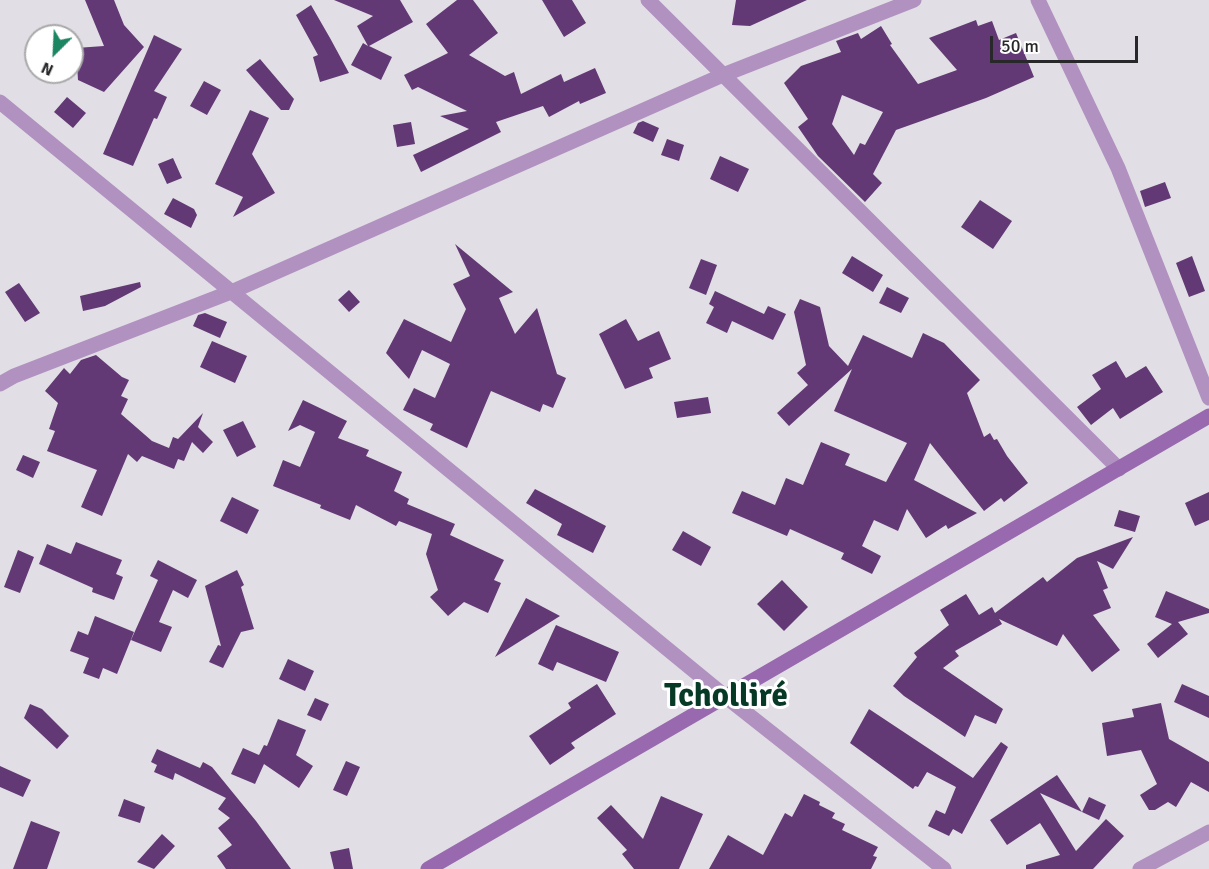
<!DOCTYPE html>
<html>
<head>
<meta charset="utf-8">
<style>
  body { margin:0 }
  #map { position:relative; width:1209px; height:869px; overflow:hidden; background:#e2dee5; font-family:Signika,sans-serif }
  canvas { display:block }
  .north { position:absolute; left:24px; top:24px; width:60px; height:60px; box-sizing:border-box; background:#fff; border:2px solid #a9a9a9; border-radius:50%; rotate:204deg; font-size:16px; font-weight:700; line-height:24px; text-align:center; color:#282729 }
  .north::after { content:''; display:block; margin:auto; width:21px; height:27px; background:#1c8561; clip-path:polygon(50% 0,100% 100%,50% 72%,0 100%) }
  .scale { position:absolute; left:990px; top:36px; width:148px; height:27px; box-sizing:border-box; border:3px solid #282729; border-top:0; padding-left:8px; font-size:18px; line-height:21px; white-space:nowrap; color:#282729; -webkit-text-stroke:4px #fff; paint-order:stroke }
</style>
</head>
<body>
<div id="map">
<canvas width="1209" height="869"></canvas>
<div class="north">N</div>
<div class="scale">50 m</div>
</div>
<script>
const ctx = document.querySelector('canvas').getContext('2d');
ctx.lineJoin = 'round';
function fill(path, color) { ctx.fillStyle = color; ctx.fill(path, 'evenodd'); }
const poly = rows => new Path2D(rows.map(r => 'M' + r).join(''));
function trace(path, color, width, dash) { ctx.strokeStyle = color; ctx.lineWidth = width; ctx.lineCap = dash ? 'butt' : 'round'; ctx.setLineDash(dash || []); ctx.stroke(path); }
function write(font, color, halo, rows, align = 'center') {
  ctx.font = font + ' Signika,sans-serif'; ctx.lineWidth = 6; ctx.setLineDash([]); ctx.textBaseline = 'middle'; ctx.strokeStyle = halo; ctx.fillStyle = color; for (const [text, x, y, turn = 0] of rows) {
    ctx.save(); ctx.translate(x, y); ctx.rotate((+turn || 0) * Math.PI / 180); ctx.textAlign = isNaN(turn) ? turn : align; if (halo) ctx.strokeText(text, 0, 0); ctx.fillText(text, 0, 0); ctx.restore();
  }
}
fill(poly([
  [85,0,114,0,124,25,144,47,104,92,78,80,76,48,104,46],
  [334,0,400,0,413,22,369,46,392,57,381,80,351,65,363,43,368,46,357,26,373,16],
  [457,0,473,0,498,33,469,55,505,76,514,72,521,94,561,74,564,82,595,68,606,93,580,104,579,101,549,117,543,106,496,122,501,132,421,172,413,155,469,129,440,116,467,111,418,87,412,90,404,75,448,53,426,24],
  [542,0,572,0,586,23,564,37],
  [736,0,807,0,750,26,732,25],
  [311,5,330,38,349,73,320,82,313,57,318,55,296,15],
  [976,20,978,26,992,21,999,40,1016,33,1034,77,986,98,896,130,873,174,882,183,865,202,818,156,798,127,808,119,784,83,801,66,841,52,836,41,858,33,861,39,881,26,892,44,890,45,918,84,957,70,929,38],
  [842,95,883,112,865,145,860,143,854,155,832,124],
  [154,35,182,49,154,91,167,97,157,119,154,118,133,166,103,154],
  [260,59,294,99,289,110,281,110,246,70],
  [204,81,221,90,207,115,190,106],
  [67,97,86,113,73,128,54,112],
  [250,110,269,118,252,154,275,193,233,217,243,197,215,184],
  [643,121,659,128,653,142,633,133,638,123],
  [411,122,415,144,397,147,393,125],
  [667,139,684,145,679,161,661,155],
  [720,156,749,169,738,192,710,179],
  [173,158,182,178,167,184,158,164],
  [1165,182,1171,198,1145,207,1140,191],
  [173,198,194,209,197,215,191,228,164,214],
  [980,200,1012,221,993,249,961,227],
  [455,244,513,292,499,298,515,334,537,308,557,374,566,378,553,408,543,404,540,412,491,391,467,448,430,430,433,424,403,410,414,388,435,398,450,364,422,350,409,379,386,353,404,319,451,342,466,309,453,284,470,276],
  [852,256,883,275,873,292,842,273],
  [1192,256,1205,291,1189,297,1176,263],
  [701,259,717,265,706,295,689,288],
  [140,282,141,287,105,306,83,311,80,296],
  [19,283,40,313,25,322,5,292],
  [887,287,909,298,901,313,879,303],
  [349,290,360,302,349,312,338,300],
  [715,291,764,314,768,306,786,314,773,340,732,321,727,333,706,323,714,307,709,304],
  [800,299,820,307,829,346,848,366,863,335,912,358,923,333,944,343,980,380,967,393,984,437,990,433,994,440,997,439,1007,456,1028,483,1004,502,1001,498,984,511,930,443,914,480,977,513,948,529,946,525,926,538,907,509,898,531,874,520,862,546,881,556,872,574,841,559,844,553,790,529,787,536,732,513,742,491,775,505,786,478,803,485,821,442,850,454,845,465,886,482,907,443,834,411,852,369,789,426,777,413,808,385,797,373,806,365,794,312],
  [205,313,227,322,220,338,193,326,198,315],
  [626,319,638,341,659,331,671,359,649,368,653,378,625,389,599,334],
  [212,341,247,356,235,383,200,367],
  [96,355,122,377,129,380,121,396,128,399,121,414,152,441,169,448,173,437,178,439,203,413,198,427,213,442,203,453,192,442,184,461,178,459,174,469,142,456,137,462,128,454,102,516,81,507,97,470,47,451,55,431,49,429,58,403,45,391,64,368,70,374,81,360],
  [1116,361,1126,378,1146,366,1163,392,1120,419,1113,408,1091,425,1077,407,1101,389,1092,375],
  [708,397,711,413,677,418,674,402],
  [303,400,347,421,338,438,369,450,366,456,402,472,394,491,409,499,407,504,455,524,450,535,504,560,494,580,501,583,488,613,464,602,448,616,430,597,438,590,426,554,432,534,399,521,396,526,356,505,350,520,320,508,321,505,273,486,283,460,300,467,315,432,300,425,288,431],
  [243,421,256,447,237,457,223,430],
  [23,455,40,462,33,478,16,470],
  [535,489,606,526,593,553,557,535,562,524,526,503],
  [1209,492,1209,520,1195,526,1185,503],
  [232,497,259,510,247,534,220,521],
  [1119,510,1140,516,1135,532,1114,526],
  [683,531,711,547,701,566,672,550],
  [1133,537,1113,569,1097,561,1108,588,1103,590,1111,608,1093,615,1120,650,1092,672,1063,634,1057,646,999,619,1002,624,955,651,959,656,943,668,1003,709,996,724,975,715,965,737,904,696,893,686,917,657,914,653,949,625,940,610,966,594,979,615,992,607,995,613,1043,577,1047,582,1077,558],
  [76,542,122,560,116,574,123,577,114,600,92,592,93,588,39,564,47,544,71,554],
  [18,550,34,557,20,593,4,587],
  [158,560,197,580,188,598,173,590,159,622,172,627,161,652,131,640,158,580,150,576],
  [237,570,244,585,241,587,254,629,241,632,223,668,209,662,218,645,221,646,205,586],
  [782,580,808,607,784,631,757,604],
  [1166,591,1209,609,1209,613,1178,622,1188,634,1158,658,1147,644,1172,624,1155,617],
  [526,598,560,616,495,657],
  [95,616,134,632,117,674,103,668,99,679,83,673,89,658,70,651,78,631,88,635],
  [556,625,619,652,606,682,557,662,553,671,538,664],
  [288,659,314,671,305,691,279,679],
  [597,684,616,714,571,743,575,748,550,765,529,736,571,708,568,703],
  [1182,684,1209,696,1209,718,1174,702],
  [315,698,329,704,321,721,307,715],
  [1161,703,1169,739,1209,762,1209,792,1191,782,1176,807,1168,802,1155,810,1149,810,1140,795,1157,784,1141,750,1107,756,1102,723,1134,717,1132,709],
  [30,704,42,709,69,736,57,749,24,718],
  [869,709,973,778,1001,742,1008,747,962,834,953,829,949,836,928,826,936,810,945,814,956,787,927,772,918,787,915,786,913,789,850,743],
  [278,719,306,730,296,755,313,766,299,788,264,764,255,784,231,774,243,748,259,755,264,745,267,746],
  [157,749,200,768,203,762,212,767,256,821,291,869,226,869,217,856,232,845,218,828,230,818,218,809,226,798,175,773,173,780,154,772,157,765,151,762],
  [346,761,360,767,347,796,333,790],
  [0,766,31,780,23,797,0,787],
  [1057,775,1082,812,1040,793,1076,851,1106,819,1124,836,1093,869,1026,869,1026,865,1060,855,1040,823,1007,845,990,820],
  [804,794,820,802,819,805,835,813,832,818,845,824,842,830,878,847,873,856,877,857,871,869,709,869,728,835,763,855,785,813,792,817],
  [661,796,703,814,679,869,634,869,622,854,627,850,597,818,611,805,643,839],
  [1089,797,1106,805,1099,820,1082,812],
  [124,799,145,807,140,823,118,816],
  [31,821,60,832,47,869,13,869],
  [162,834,175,846,154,869,137,862],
  [349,848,353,869,334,869,330,852]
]), '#623975');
trace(poly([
  [648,0,1119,469],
  [1038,0,1118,168,1209,398],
  [0,102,726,697,944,869],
  [0,384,14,376,231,292,723,75,914,0],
  [1140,869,1209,832]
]), '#b091c0', 15);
trace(poly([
  [428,869,1209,416]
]), '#9869ae', 15);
write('bold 33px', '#073927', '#fff', [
  ["Tcholliré",726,697]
]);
</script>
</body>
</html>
